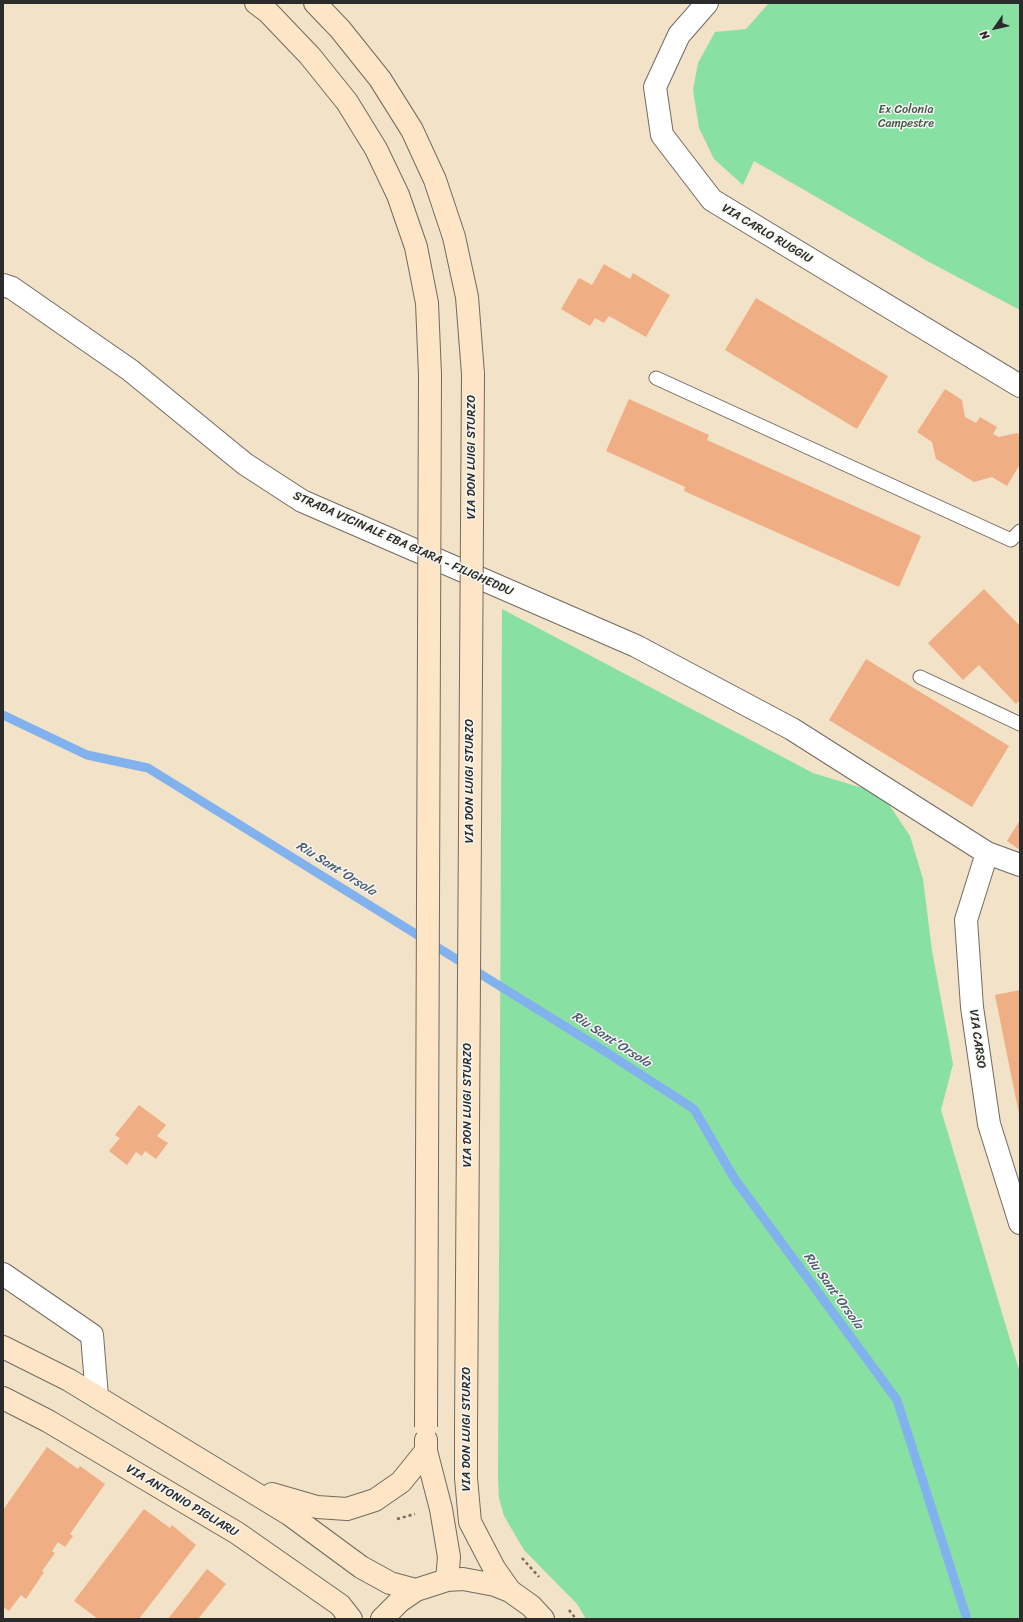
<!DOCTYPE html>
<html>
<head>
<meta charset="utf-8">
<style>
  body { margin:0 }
  #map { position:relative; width:1023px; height:1622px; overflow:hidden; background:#f2e2c8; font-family:Sriracha,sans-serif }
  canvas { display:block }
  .frame { position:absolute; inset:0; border:4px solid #2b2b2b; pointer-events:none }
  .north { position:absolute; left:975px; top:8px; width:40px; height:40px; -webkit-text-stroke:3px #f6f6f2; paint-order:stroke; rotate:236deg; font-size:11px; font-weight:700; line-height:16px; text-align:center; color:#2b2b2b }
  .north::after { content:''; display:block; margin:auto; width:14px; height:18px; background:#2b2b2b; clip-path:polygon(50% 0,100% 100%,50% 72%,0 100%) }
</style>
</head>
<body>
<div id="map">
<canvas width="1023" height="1622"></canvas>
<div class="frame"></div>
<div class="north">N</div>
</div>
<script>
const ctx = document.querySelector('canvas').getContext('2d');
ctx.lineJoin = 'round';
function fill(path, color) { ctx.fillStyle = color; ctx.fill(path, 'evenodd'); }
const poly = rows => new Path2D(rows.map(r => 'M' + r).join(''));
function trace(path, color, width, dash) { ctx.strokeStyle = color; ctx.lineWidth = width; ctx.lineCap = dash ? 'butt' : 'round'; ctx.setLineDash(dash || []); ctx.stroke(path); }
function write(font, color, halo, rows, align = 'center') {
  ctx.font = font + ' Sriracha,sans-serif'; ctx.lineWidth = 3; ctx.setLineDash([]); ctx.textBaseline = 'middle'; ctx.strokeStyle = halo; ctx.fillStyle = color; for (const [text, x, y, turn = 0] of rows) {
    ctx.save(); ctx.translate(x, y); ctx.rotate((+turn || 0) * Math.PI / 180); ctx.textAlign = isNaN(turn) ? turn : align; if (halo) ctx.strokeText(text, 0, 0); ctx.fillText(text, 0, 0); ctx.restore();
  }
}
fill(poly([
  [769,3,1020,3,1020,310,929,262,754,161,743,185,714,159,699,128,693,90,698,63,715,32,746,29],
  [502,609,813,773,882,794,910,836,923,879,932,951,953,1064,941,1110,1020,1373,1020,1619,586,1619,577,1604,524,1550,504,1516,499,1498,498,1478]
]), '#89e0a3');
trace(poly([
  [3,715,87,755,148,768,595,1045,694,1109,734,1178,897,1400,967,1619]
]), '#82b2ed', 9);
fill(poly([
  [604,264,630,279,633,273,670,295,646,337,609,316,604,323,595,318,590,326,561,309,579,278,592,285],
  [756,298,888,376,857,429,725,350],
  [945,389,962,400,965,417,976,423,980,417,997,427,993,434,999,437,1017,433,1020,435,1020,464,1007,486,992,477,974,482,936,459,932,442,917,432],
  [629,399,709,435,707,440,921,536,899,587,684,491,685,487,606,451],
  [984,589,1020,626,1020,700,1016,704,979,665,963,680,928,643],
  [866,659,1009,746,972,807,829,720],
  [1020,820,1020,850,1007,841],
  [1020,990,1020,1114,1019,1114,995,995],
  [139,1105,166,1125,157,1136,168,1143,156,1159,145,1151,142,1156,136,1152,127,1165,109,1151,120,1138,115,1135],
  [47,1447,78,1469,80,1466,105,1484,70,1534,73,1536,65,1547,58,1542,52,1551,55,1553,42,1571,44,1572,26,1599,21,1595,9,1611,3,1607,3,1510],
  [144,1509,170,1528,172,1525,196,1545,139,1619,98,1619,74,1601],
  [207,1569,226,1584,198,1619,168,1619]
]), '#f0ae85');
const lane = poly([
  [656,378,1011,540,1020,531],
  [920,677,1020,724]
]);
const street = poly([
  [707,3,679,35,655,87,662,135,712,200,1020,386],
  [3,285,12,288,130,370,245,464,302,501,636,646,792,729,987,853,1020,865],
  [987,853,966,920,972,1007,989,1124,1020,1223],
  [3,1274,92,1335,97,1397]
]);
const secondary = poly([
  [256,3,268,12,310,56,347,102,376,149,398,195,416,247,427,303,430,375],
  [315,3,340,29,380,79,412,130,435,180,454,237,467,297,473,374],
  [3,1347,69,1380,289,1514,361,1567,390,1583,416,1590],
  [3,1398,48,1421,237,1533,340,1605,351,1619],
  [466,1427,466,1478,470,1522,494,1568,510,1591],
  [426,1440,426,1451,441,1509,449,1557,447,1580],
  [272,1494,317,1507,347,1509,375,1500,401,1482,426,1451],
  [382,1619,400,1601,416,1590,447,1580,463,1579,495,1585,510,1591,531,1606,543,1619]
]);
trace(lane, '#716b62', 15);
trace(street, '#716b62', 24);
trace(secondary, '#716b62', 24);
trace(poly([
  [397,1519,415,1514],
  [522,1558,539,1577],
  [569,1610,576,1619]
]), '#716b62', 2.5, [3, 3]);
trace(lane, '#fff', 13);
trace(street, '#fff', 22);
trace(secondary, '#fde5c5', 22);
const secondaryBridge = poly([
  [426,1427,430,375],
  [466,1427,473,374]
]);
trace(secondaryBridge, '#716b62', 24, []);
trace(secondaryBridge, '#fde5c5', 22);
write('12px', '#425849', '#f6f6f2', [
  ["Ex Colonia",906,110],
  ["Campestre",906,124]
]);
write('12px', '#2b2b2b', '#f6f6f2', [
  ["VIA CARLO RUGGIU",767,234,31],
  ["VIA DON LUIGI STURZO",472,457,-90],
  ["STRADA VICINALE EBA GIARA - FILIGHEDDU",403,544,24],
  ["VIA DON LUIGI STURZO",470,781,-90],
  ["VIA CARSO",977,1039,82],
  ["VIA DON LUIGI STURZO",468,1105,-90],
  ["VIA DON LUIGI STURZO",467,1429,-90],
  ["VIA ANTONIO PIGLIARU",182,1501,31]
]);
write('italic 13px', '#495a6f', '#f6f6f2', [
  ["Riu Sant'Orsola",336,869,32],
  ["Riu Sant'Orsola",611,1040,33],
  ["Riu Sant'Orsola",833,1291,54]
]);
</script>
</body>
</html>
